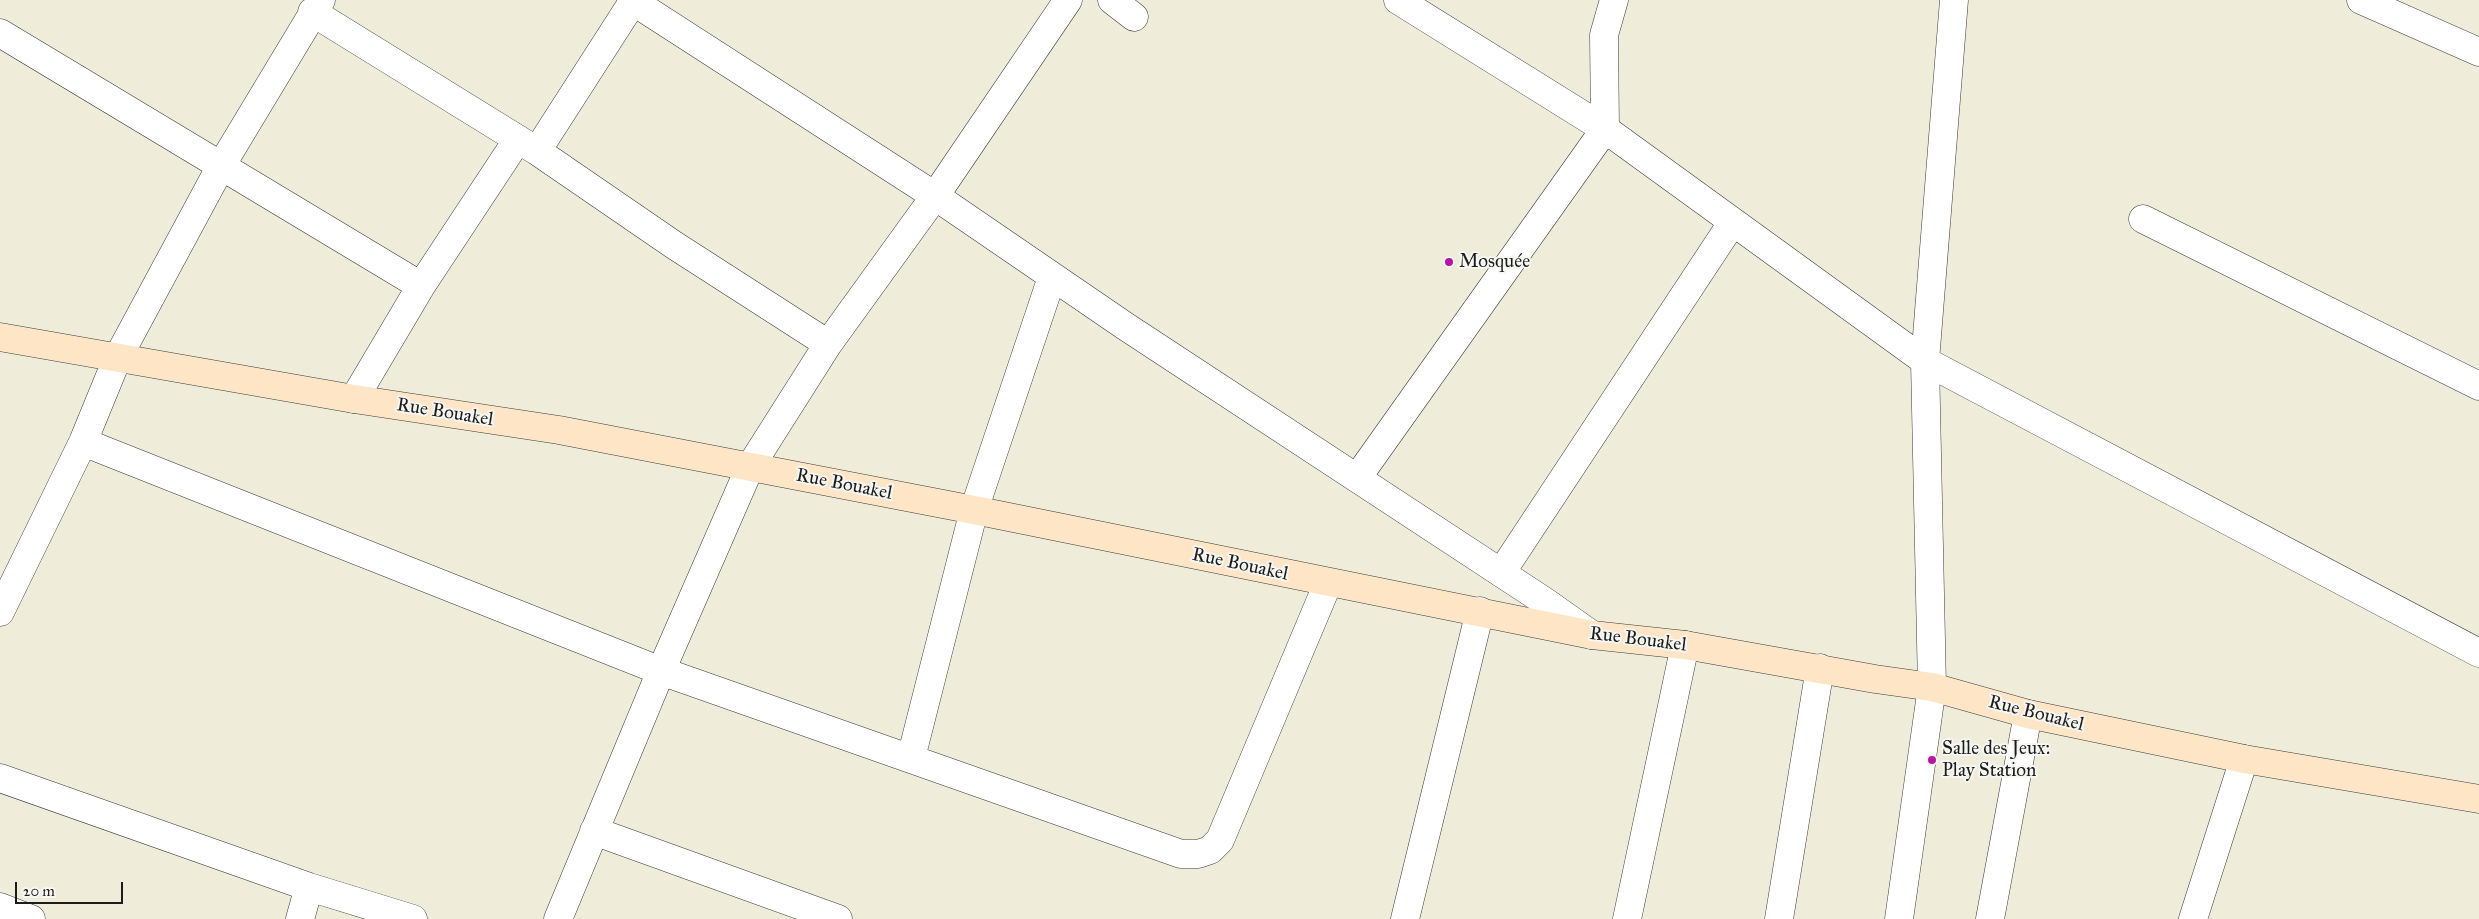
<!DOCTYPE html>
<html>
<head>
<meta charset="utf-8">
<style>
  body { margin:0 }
  #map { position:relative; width:2479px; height:919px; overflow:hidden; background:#efecda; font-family:"IM FELL Great Primer",serif }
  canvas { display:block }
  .scale { position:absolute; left:15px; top:882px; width:108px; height:22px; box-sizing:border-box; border:2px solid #1c1c1c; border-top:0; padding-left:6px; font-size:15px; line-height:18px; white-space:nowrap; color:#1c1c1c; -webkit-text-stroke:4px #f6f6f2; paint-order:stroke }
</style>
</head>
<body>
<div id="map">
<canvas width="2479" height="919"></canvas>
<div class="scale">20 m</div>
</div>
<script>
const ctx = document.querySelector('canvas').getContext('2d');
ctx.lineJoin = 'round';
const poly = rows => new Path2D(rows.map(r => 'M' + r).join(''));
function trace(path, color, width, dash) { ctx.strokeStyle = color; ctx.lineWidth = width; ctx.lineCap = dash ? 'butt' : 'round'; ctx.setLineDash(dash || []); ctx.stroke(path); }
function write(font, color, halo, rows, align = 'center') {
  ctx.font = font + ' "IM FELL Great Primer",serif'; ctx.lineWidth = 4; ctx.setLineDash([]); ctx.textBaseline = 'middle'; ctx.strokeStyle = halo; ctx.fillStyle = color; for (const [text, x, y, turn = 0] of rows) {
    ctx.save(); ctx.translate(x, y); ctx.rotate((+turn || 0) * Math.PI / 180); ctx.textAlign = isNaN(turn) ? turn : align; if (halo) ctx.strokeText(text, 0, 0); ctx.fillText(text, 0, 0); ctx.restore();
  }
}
const street = poly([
  [631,0,935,196,1125,326,1544,601,1592,635],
  [1112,0,1134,17],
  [1398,0,1605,129,1925,361,2479,653],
  [2361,0,2479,52],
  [312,12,537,151,674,245,828,344],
  [0,33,421,286],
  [537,151,634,0],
  [2143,219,2479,386],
  [354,399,421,286,518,139],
  [83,442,661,671,1181,854,1198,854,1210,850,1220,840,1328,583],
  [1357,478,1605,129,1604,35,1614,0],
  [1501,573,1732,223],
  [0,612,83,442,117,359,221,166,321,0],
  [911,758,974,510,1052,277],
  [0,778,309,887,413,919],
  [594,831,838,919],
  [0,907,31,919],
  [300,919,309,887],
  [558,919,661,671,750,467,828,344,935,196,1068,0],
  [1405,919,1480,611],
  [1627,919,1685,645],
  [1779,919,1820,668],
  [1899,919,1932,687,1925,361,1954,0],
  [1990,919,2028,714],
  [2193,919,2244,759]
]);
const secondary = poly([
  [0,337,354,399,559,430,974,510,1592,635,1685,645,1875,679,1932,687,2028,714,2244,759,2479,799]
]);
trace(street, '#3c3b38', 29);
trace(secondary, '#3c3b38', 29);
trace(street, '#fff', 28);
trace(secondary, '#fde5c5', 28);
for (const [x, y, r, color] of [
  [1449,262,5,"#b5179e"],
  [1932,760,5,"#b5179e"]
]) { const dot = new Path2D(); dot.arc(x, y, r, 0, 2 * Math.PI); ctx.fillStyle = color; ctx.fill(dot); trace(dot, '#f6f6f2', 2); }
write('19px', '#1c1c1c', '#f6f6f2', [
  ["Mosquée",1459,262],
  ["Salle des Jeux:",1942,749],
  ["Play Station",1942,771]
], 'left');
write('19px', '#1c1c1c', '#f6f6f2', [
  ["Rue Bouakel",445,413,9],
  ["Rue Bouakel",844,485,11],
  ["Rue Bouakel",1240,565,12],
  ["Rue Bouakel",1638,640,7],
  ["Rue Bouakel",2036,714,14]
]);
</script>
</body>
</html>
